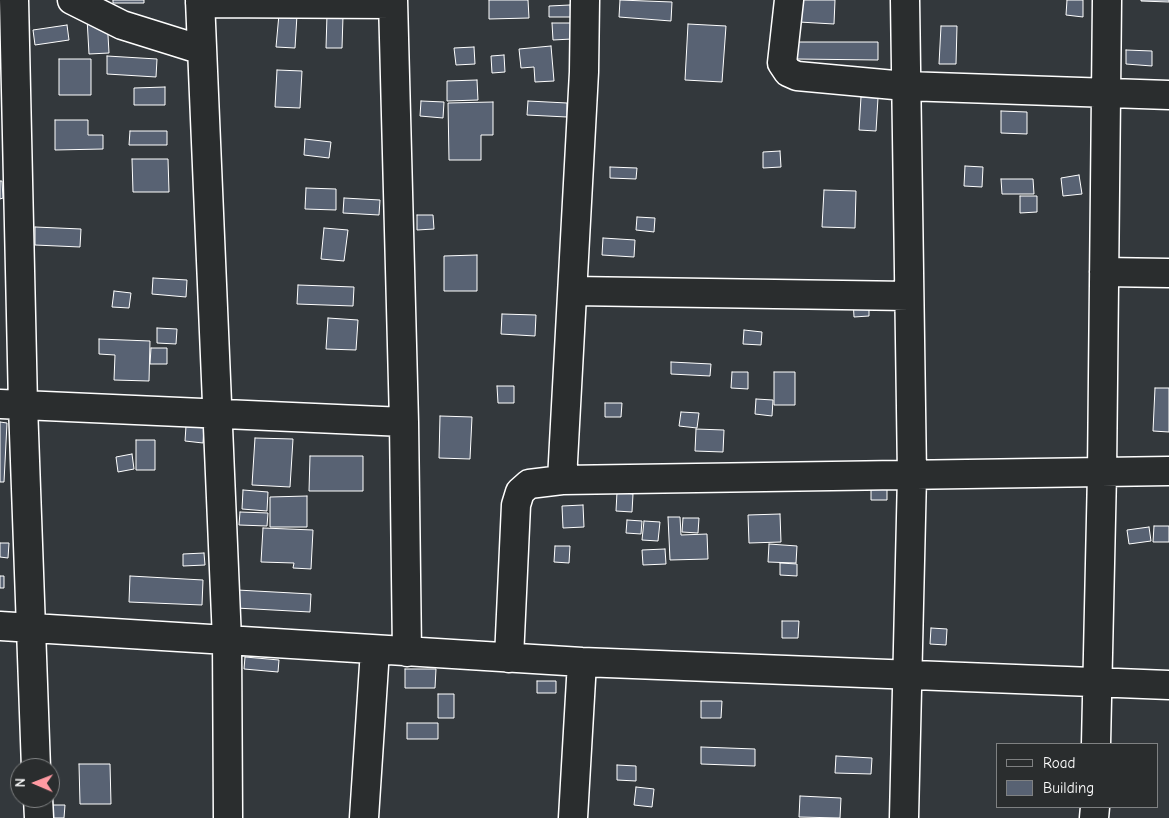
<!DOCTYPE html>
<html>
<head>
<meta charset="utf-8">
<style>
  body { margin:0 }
  #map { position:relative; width:1169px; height:818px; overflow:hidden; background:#33383c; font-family:"Comic Neue",sans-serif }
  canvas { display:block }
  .legend { position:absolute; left:996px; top:743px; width:162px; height:65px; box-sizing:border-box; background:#2a2d2e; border:1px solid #7f8182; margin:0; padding:6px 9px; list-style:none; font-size:15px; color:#fff }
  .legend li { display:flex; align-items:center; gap:10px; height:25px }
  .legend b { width:25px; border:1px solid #7f8182 }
  .north { position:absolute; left:10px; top:758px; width:50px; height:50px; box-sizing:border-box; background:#2a2d2e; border:1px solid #7f8182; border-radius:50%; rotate:271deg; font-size:14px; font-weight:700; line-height:20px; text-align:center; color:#fff }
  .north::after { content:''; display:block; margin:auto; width:18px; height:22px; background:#ff9aa2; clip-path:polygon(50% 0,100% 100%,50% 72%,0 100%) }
</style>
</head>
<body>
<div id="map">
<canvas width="1169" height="818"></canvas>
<ul class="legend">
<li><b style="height:6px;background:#2a2d2e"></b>Road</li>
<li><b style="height:14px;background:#586273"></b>Building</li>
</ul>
<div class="north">N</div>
</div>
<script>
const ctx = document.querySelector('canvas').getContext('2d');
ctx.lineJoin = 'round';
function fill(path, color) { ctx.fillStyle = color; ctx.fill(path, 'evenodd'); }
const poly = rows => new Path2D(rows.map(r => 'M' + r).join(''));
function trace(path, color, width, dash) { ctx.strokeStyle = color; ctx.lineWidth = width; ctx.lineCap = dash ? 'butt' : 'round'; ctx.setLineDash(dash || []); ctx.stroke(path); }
const building = poly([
  [86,0,106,0,109,53,89,54,86,0],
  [113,0,144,0,144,3,113,3,113,0],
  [489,0,528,0,529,18,489,19,489,0],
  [620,0,672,2,671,21,619,17,620,0],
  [800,0,835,0,834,24,799,22,800,0],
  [1067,0,1083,0,1083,17,1066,15,1067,0],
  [1169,0,1169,2,1141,1,1141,0,1169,0],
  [570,5,571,17,549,17,549,6,570,5],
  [279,14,297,15,295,48,276,47,279,14],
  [327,15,343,16,342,48,326,48,327,15],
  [552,23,571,23,572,39,553,40,552,23],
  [688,24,726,26,722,82,685,80,688,24],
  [67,25,69,40,35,45,33,30,67,25],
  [941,26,957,26,956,64,939,64,941,26],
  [797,42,878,42,878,60,797,59,797,42],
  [551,46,554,81,535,82,534,67,521,68,519,49,551,46],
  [474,47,475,64,456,65,454,48,474,47],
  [1126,50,1152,51,1152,66,1126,64,1126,50],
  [504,55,505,72,492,73,491,56,504,55],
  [107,56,157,59,156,77,107,74,107,56],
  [59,59,91,59,91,95,59,95,59,59],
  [277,70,302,71,300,108,275,107,277,70],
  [477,80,478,100,447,101,447,81,477,80],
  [165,87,165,105,134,105,134,88,165,87],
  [861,97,878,98,876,131,859,130,861,97],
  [421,101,444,102,443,118,420,116,421,101],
  [528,101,567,103,567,117,527,115,528,101],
  [493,102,493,135,481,135,481,160,449,160,448,103,493,102],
  [1001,111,1027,112,1027,134,1001,133,1001,111],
  [55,120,88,120,88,135,103,135,103,149,55,150,55,120],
  [130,131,167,131,167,145,129,145,130,131],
  [305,139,331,142,329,158,304,155,305,139],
  [780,151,781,167,763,168,763,152,780,151],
  [132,159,168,159,169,192,133,192,132,159],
  [965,166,983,167,982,187,964,186,965,166],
  [610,167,637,168,636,179,610,178,610,167],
  [1079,175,1082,194,1063,196,1061,178,1079,175],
  [1001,179,1033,179,1034,194,1002,194,1001,179],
  [0,181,2,181,3,198,0,199,0,181],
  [306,188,336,189,336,210,305,209,306,188],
  [824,190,856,191,855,228,822,227,824,190],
  [1020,196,1037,196,1037,212,1020,213,1020,196],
  [344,198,380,200,379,215,343,213,344,198],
  [417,215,433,215,434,229,417,230,417,215],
  [637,217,655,218,654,232,636,230,637,217],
  [35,227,81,229,80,247,35,245,35,227],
  [324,228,348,230,344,261,321,259,324,228],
  [603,238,635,240,634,257,602,255,603,238],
  [477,255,477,291,444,291,444,256,477,255],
  [153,278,187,280,186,297,152,294,153,278],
  [298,285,354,287,353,306,297,304,298,285],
  [114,291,131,293,129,308,112,307,114,291],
  [869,298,869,316,854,317,853,299,869,298],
  [502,314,536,315,535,336,501,334,502,314],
  [328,318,358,320,356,350,326,349,328,318],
  [157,328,177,329,176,344,157,343,157,328],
  [744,330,762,332,761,345,743,344,744,330],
  [99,339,150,341,149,381,114,380,115,355,99,354,99,339],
  [151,348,167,348,167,364,150,364,151,348],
  [671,362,711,364,710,376,671,374,671,362],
  [732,372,748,372,748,389,731,388,732,372],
  [774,372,795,372,795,405,774,405,774,372],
  [497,386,514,386,514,403,498,403,497,386],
  [1155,388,1169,388,1169,432,1153,431,1155,388],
  [756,399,773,400,772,416,755,414,756,399],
  [605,403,622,403,621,417,605,417,605,403],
  [681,412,699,413,697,428,679,426,681,412],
  [440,416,472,417,470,459,439,458,440,416],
  [0,422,7,423,4,482,0,482,0,422],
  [186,426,204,428,203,443,185,441,186,426],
  [696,429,724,430,723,452,695,451,696,429],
  [255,438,293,439,290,487,252,485,255,438],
  [136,440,155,440,155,470,136,470,136,440],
  [132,454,134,469,118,472,116,457,132,454],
  [310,456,363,456,363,491,309,491,310,456],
  [871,481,887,481,887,500,871,500,871,481],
  [243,490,268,492,267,511,242,509,243,490],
  [617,492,633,494,632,512,616,511,617,492],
  [307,496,307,527,270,527,270,497,307,496],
  [583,505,584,527,563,528,562,506,583,505],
  [240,512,268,513,267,526,239,525,240,512],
  [780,514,781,542,749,543,748,515,780,514],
  [668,517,680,517,681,535,707,534,708,559,670,560,668,517],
  [683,518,699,518,698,533,682,532,683,518],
  [627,520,642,521,641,534,626,533,627,520],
  [644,521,660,522,658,541,642,540,644,521],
  [1154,526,1169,526,1169,542,1153,542,1154,526],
  [1149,527,1151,541,1129,544,1127,530,1149,527],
  [263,528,313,530,311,569,293,568,294,563,261,562,263,528],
  [0,543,9,543,8,558,0,557,0,543],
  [769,544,797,546,796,563,768,562,769,544],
  [555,546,570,546,569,563,554,562,555,546],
  [665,549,666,564,643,565,642,550,665,549],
  [204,553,205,565,183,566,183,554,204,553],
  [780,563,797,564,797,576,780,575,780,563],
  [0,576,4,576,4,588,0,588,0,576],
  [130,576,203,580,202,605,129,602,130,576],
  [237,590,311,594,310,612,236,608,237,590],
  [782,621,799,621,798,638,782,638,782,621],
  [931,628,947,629,946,645,930,644,931,628],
  [245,657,279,660,278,672,244,669,245,657],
  [405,669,436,669,435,688,405,688,405,669],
  [537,681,556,681,556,693,537,693,537,681],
  [438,694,454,694,454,718,438,718,438,694],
  [701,701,722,701,721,718,701,718,701,701],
  [407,723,438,723,438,739,407,739,407,723],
  [701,747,755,749,755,766,701,764,701,747],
  [836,756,872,758,871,774,835,773,836,756],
  [79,764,110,764,111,804,80,804,79,764],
  [617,765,636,766,636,781,617,780,617,765],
  [636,787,654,789,652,807,634,805,636,787],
  [800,796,841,798,840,818,799,817,800,796],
  [49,805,65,805,64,818,48,818,49,805]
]);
fill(building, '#586273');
trace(building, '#fff', 1);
const street = poly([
  [14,0,23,405,36,768],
  [72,0,122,25,202,50],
  [200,0,227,640,228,818],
  [393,0,404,422,407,652],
  [789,0,782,63,788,72,797,76,905,86,1169,95],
  [200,3,393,4],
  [1104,272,1169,273],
  [573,291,909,296],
  [0,404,404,422],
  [562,480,584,72,585,0],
  [0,626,582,662,1169,685],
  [509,658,516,505,520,492,529,484,562,480,1169,471],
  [1096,744,1102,473,1107,0],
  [38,798,39,818],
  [364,818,375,650],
  [573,818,582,662],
  [904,818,912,475,905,0],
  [1094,818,1095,807]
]);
trace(street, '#fff', 31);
trace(street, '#2a2d2e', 28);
</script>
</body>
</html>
